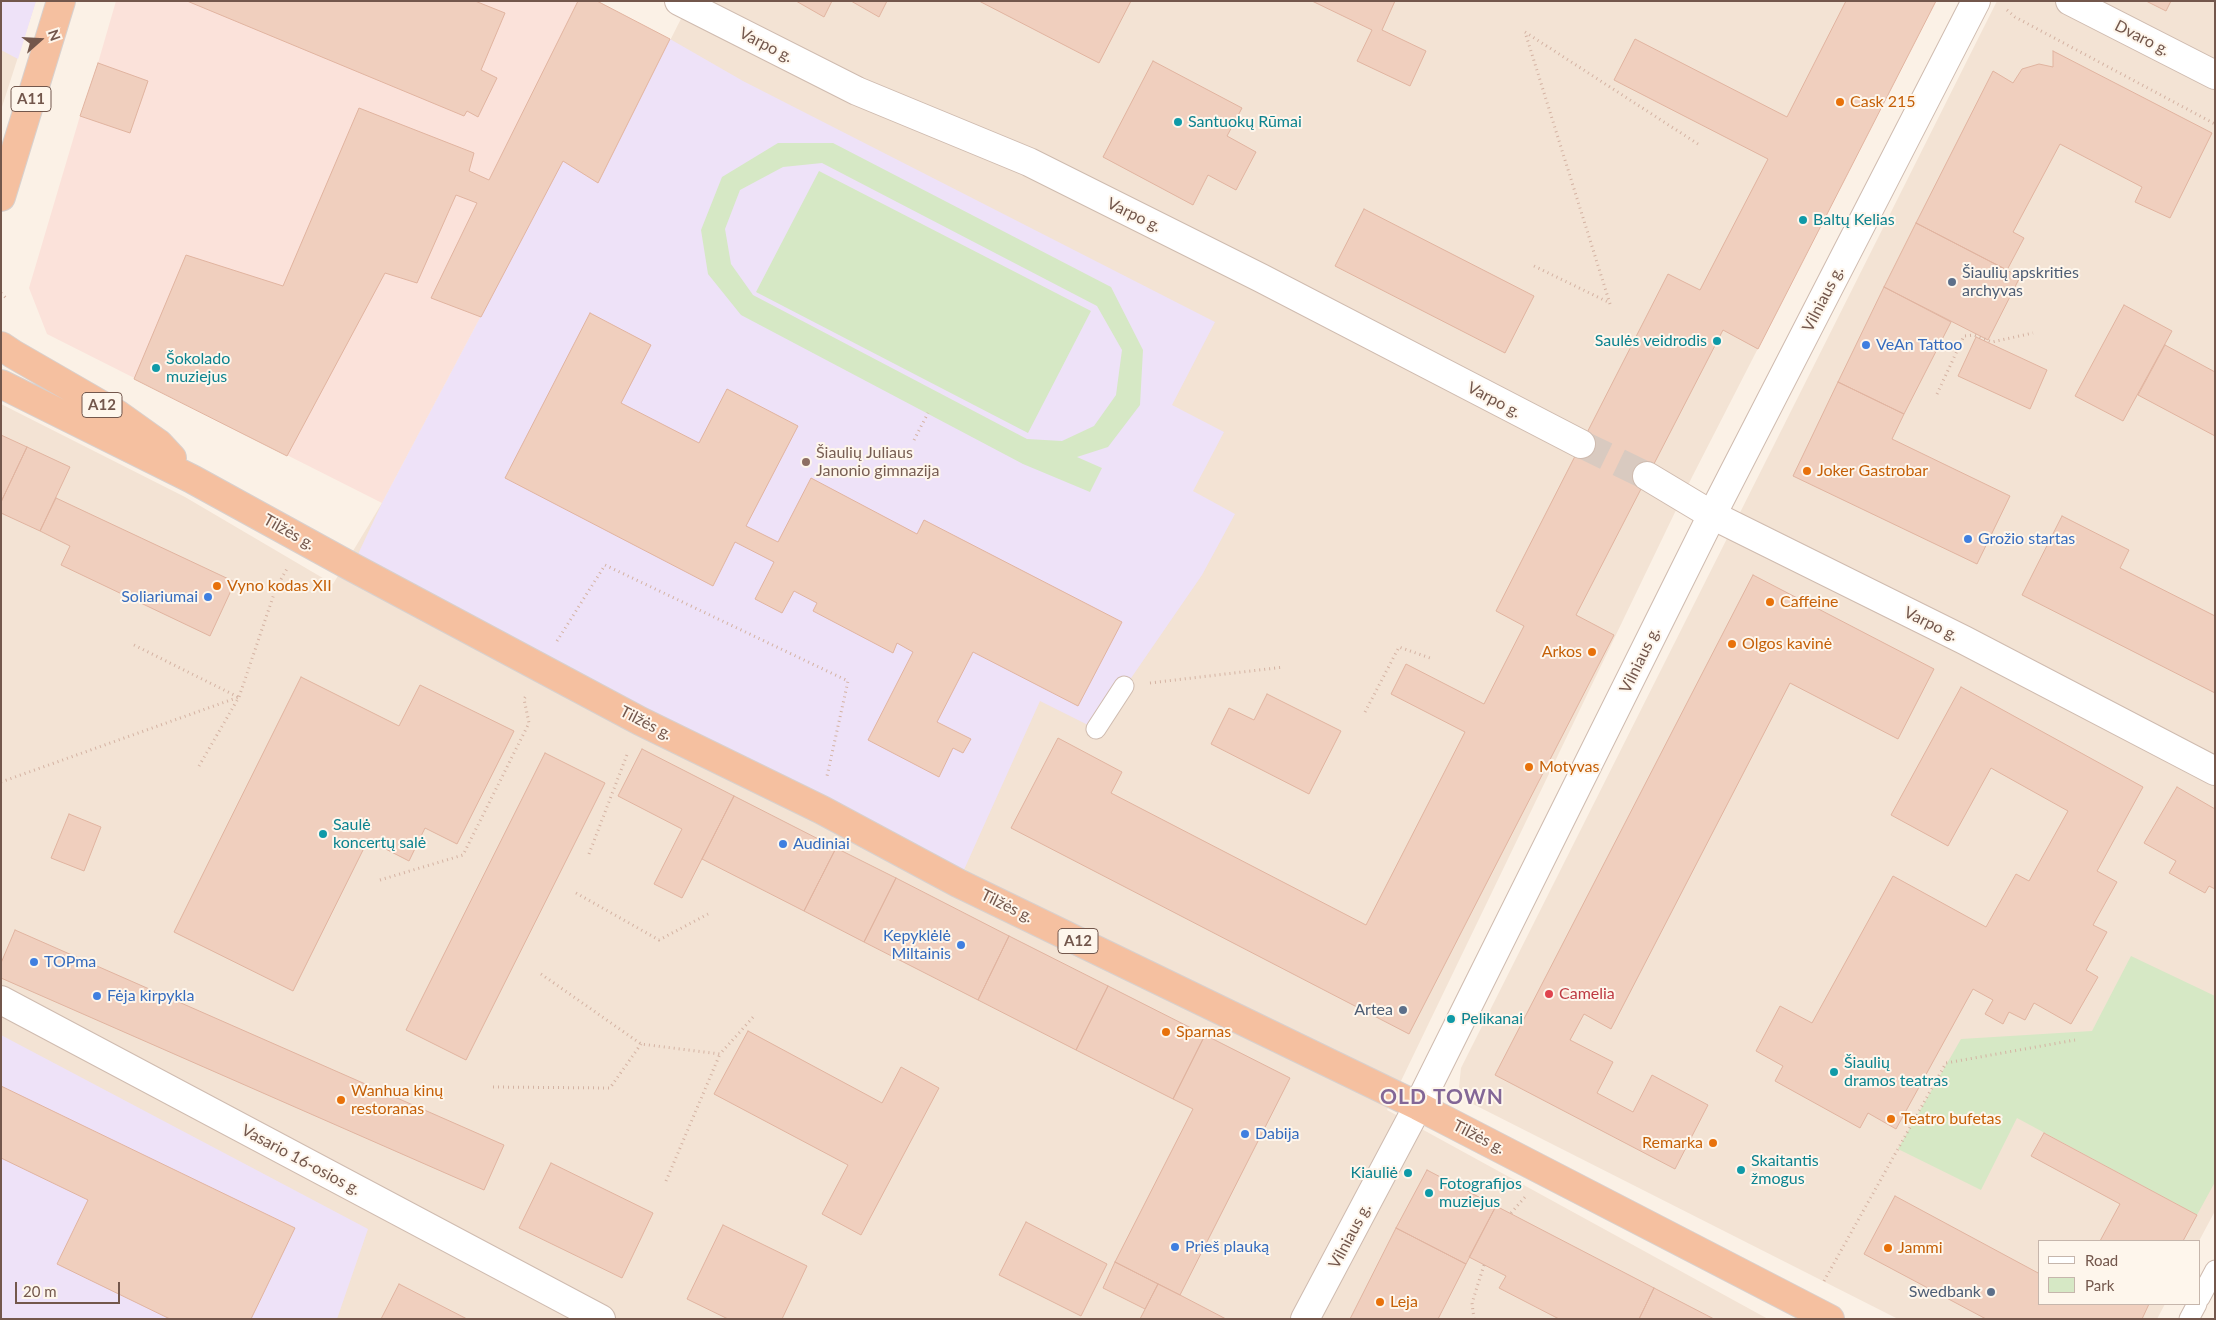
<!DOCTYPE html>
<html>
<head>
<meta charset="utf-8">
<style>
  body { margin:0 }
  #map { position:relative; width:2216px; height:1320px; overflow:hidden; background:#fbf1e6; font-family:Lato,sans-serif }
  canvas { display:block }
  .frame { position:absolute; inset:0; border:2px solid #73574c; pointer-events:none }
  .legend { position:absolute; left:2038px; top:1240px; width:162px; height:65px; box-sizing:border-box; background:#fef6ec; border:1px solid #c6b6ac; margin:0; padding:6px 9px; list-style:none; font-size:15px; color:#73574c }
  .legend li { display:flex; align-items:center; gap:10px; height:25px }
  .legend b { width:25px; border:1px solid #c6b6ac }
  .north { position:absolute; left:15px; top:15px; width:50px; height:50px; -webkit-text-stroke:4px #fef6ec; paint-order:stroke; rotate:71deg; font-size:14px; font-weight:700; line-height:20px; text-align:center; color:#73574c }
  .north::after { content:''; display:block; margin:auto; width:18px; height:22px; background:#73574c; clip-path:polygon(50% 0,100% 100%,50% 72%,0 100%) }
  .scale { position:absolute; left:15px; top:1282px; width:105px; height:22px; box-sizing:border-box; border:2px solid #73574c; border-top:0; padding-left:6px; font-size:15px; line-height:18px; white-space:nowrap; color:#73574c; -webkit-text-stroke:4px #fef6ec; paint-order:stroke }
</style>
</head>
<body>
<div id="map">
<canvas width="2216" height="1320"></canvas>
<div class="frame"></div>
<ul class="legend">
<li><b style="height:6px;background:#fff"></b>Road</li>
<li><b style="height:14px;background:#d6e8c5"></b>Park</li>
</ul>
<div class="north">N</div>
<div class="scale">20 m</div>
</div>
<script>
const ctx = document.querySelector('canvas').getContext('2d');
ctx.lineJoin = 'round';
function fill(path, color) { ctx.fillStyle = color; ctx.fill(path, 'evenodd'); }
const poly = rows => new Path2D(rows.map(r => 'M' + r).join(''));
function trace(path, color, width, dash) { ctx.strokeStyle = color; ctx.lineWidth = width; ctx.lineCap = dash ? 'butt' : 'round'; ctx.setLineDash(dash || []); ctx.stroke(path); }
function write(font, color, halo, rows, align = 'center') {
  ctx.font = font + ' Lato,sans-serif'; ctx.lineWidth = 4; ctx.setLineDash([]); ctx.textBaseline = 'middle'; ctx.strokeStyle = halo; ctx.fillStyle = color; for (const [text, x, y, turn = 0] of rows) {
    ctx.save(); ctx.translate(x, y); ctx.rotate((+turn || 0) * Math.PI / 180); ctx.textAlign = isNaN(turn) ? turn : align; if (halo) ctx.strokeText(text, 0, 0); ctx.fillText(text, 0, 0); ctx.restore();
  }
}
fill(poly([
  [1,1,36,1,1,110],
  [690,1,1936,1,1691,479,1387,1110,1768,1319,1,1319,1,404,185,497,333,584,382,503,563,161,598,183],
  [1997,1,2215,1,2215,1211,2199,1241,2040,1241,2040,1304,2165,1304,2157,1319,1898,1319,1467,1101,1459,1087,1461,1068]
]), '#f3e3d4');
fill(poly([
  [116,1,597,1,670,39,598,183,563,161,382,503,47,334,29,288,80,116,98,63]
]), '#fbe2da');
fill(poly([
  [1,1,36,1,18,59,1,50],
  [670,39,743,81,1215,322,1172,405,1224,432,1193,491,1235,514,1202,575,1096,729,1040,701,958,883,352,567,382,503,563,161,598,183],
  [1,1035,368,1229,337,1319,1,1319]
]), '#eee2f8');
fill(poly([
  [778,143,833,143,1111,287,1143,350,1140,405,1108,447,1077,457,1102,468,1090,492,1023,464,741,315,708,274,701,230,722,177],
  [822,163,1097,306,1122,350,1116,395,1094,426,1062,441,1027,439,753,295,731,264,725,229,740,190,783,167],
  [819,171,1091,311,1028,433,756,292],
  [2131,956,2215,996,2215,1182,2197,1215,2017,1118,1981,1190,1898,1149,1961,1039,2092,1031]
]), '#d6e8c5');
const building = poly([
  [187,1,475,1,505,13,481,70,497,78,478,117,467,111,464,116,187,1],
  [578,1,597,1,670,39,598,183,563,161,481,317,431,298,477,203,456,195,417,283,385,273,287,456,134,379,186,255,283,286,359,108,474,153,469,171,489,180,578,1],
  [796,1,832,1,824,17,796,1],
  [851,1,887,1,879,17,851,1],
  [979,1,1131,1,1099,63,979,1],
  [1312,1,1395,1,1382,30,1426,51,1410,86,1357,61,1372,30,1312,1],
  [1846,1,1936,1,1758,349,1723,330,1576,615,1614,635,1409,1034,1011,828,1058,738,1122,772,1111,793,1366,925,1465,732,1391,694,1406,664,1484,704,1524,626,1496,611,1668,274,1700,290,1768,159,1614,80,1635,39,1787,117,1846,1],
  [2146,1,2171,1,2166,11,2146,1],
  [2053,51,2212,133,2170,218,2135,202,2142,187,2060,144,2013,232,2024,238,2007,270,1916,223,1993,71,2013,83,2022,69,2039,64,2053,67,2053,51],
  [1153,61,1242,108,1227,136,1256,152,1236,190,1208,175,1193,205,1103,157,1153,61],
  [98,63,148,81,130,133,80,116,98,63],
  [1364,209,1534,296,1505,353,1335,266,1364,209],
  [1916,223,2020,277,1988,340,1884,287,1916,223],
  [1884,287,1951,322,1904,414,1838,382,1884,287],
  [2124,305,2172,331,2123,421,2075,396,2124,305],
  [590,313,651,345,621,403,699,443,727,389,798,426,746,526,778,542,811,478,917,534,924,520,1122,622,1078,706,973,652,937,722,971,739,963,753,953,748,939,777,868,740,913,652,897,643,893,653,813,611,817,603,794,591,782,613,755,599,774,562,735,542,713,586,505,478,590,313],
  [1976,337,2047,370,2030,409,1958,376,1976,337],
  [2165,345,2215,372,2215,436,2138,395,2165,345],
  [1838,382,1904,414,1892,439,2010,496,1977,564,1793,476,1838,382],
  [1,435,27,447,1,502,1,435],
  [27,447,70,467,40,531,1,513,1,502,27,447],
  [56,498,235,582,210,636,61,565,70,546,40,531,56,498],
  [2062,516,2129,550,2120,568,2215,616,2215,693,2022,595,2062,516],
  [1753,575,1934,669,1898,739,1790,683,1611,1029,1584,1014,1570,1040,1613,1062,1597,1093,1633,1112,1652,1075,1708,1105,1675,1169,1495,1075,1753,575],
  [301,677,399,726,420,685,514,731,457,844,425,828,409,861,368,840,293,991,174,932,301,677],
  [1961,687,2143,787,2097,871,2117,882,2093,925,2107,932,2086,970,2098,977,2071,1024,2034,1003,2025,1020,2009,1012,2003,1024,1985,1014,1993,1000,1973,989,1896,1129,1868,1113,1860,1128,1775,1081,1783,1066,1756,1051,1780,1006,1812,1023,1893,876,1986,927,2016,874,2029,881,2068,811,1991,768,1948,846,1891,815,1961,687],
  [1267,694,1341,731,1309,794,1211,744,1229,708,1254,720,1267,694],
  [642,749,734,796,682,898,654,884,682,829,618,796,642,749],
  [545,753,605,783,466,1060,406,1030,545,753],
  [2177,787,2215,809,2215,889,2209,886,2205,893,2169,873,2176,861,2144,843,2177,787],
  [734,796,836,848,804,911,702,859,734,796],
  [69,814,101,827,84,871,51,858,69,814],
  [836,848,896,878,864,942,804,911,836,848],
  [896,878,1009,936,978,1000,864,942,896,878],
  [15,930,504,1145,484,1190,1,978,1,963,15,930],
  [1009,936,1108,986,1076,1050,978,1000,1009,936],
  [1108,986,1205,1035,1173,1099,1076,1050,1108,986],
  [748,1031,882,1103,901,1067,939,1088,861,1235,822,1214,848,1165,714,1094,748,1031],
  [1205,1035,1290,1078,1180,1295,1115,1262,1193,1109,1173,1099,1205,1035],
  [1,1086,295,1228,251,1319,170,1319,57,1264,88,1200,1,1158,1,1086],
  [2044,1133,2197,1215,2183,1241,2100,1241,2120,1204,2031,1156,2044,1133],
  [551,1163,653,1213,622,1278,519,1228,551,1163],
  [1427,1170,1496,1206,1466,1264,1396,1228,1427,1170],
  [1895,1196,2040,1274,2040,1304,2149,1304,2142,1319,1986,1319,1864,1254,1895,1196],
  [1496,1206,1654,1288,1639,1319,1559,1319,1499,1288,1506,1276,1469,1257,1496,1206],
  [1026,1222,1107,1264,1081,1316,999,1275,1026,1222],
  [723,1225,807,1266,782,1319,728,1319,687,1299,723,1225],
  [1396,1228,1466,1264,1438,1319,1350,1319,1396,1228],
  [1115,1262,1158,1284,1145,1309,1103,1288,1115,1262],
  [399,1284,467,1319,381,1319,399,1284],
  [1158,1284,1180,1295,1226,1319,1140,1319,1158,1284],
  [1654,1288,1714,1319,1639,1319,1654,1288]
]);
fill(building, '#f0cfbe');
trace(building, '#e1b4a0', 1);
trace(poly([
  [1581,444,1647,476]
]), '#d9cac0', 28, [28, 14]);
const service = poly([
  [1096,729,1124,686],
  [2200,1298,2215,1270],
  [2189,1319,2197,1304]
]);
const pedestrian = poly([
  [1305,1319,1418,1106,1712,515,1976,1]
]);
const minor = poly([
  [679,1,857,91,1029,162,1261,278,1581,444],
  [2070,1,2215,75],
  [1647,476,1712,515,1964,640,2215,771],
  [1,1000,601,1319]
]);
const trunk = poly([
  [1,197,61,1],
  [1,346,13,354,117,414,159,444,172,458],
  [1,384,192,479,352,567,640,721,822,810,958,883,1418,1106,1830,1319]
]);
trace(service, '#cfbbaf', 21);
trace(pedestrian, '#cfbbaf', 30);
trace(minor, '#cfbbaf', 30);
trace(trunk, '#d8d0cd', 30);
trace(poly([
  [2007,10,2015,17,2215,124],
  [1534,266,1610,303],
  [1,293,7,299],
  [1610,304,1525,32,1698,144],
  [1937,394,1964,336,1974,335,1992,342,2033,333],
  [914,440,928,413],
  [557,641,605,565,848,681,827,776],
  [134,645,238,697],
  [1150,683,1284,667],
  [1365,712,1399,647,1430,658],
  [199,766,239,697,276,588,288,567],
  [1,782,239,697],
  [589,854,628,752],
  [380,880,463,855,529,723,524,699,526,696],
  [576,893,659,940,708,914],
  [541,974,641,1044,720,1054,755,1015],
  [493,1087,610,1088,641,1044],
  [666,1181,720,1054],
  [1511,1213,1525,1197],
  [1824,1281,1946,1063,2075,1040],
  [1474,1319,1472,1303,1484,1265]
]), '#d4b2a2', 3, [1, 4]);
trace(service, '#fff', 19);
trace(pedestrian, '#fff', 28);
trace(minor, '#fff', 28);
trace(trunk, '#f5c0a0', 28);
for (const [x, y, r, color] of [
  [1840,102,5,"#e8710a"],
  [1178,122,5,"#0f9aa8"],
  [1803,220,5,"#0f9aa8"],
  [1952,282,5,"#5c6f8a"],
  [1717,341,5,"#0f9aa8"],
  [1866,345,5,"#3f7fe0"],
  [156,368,5,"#0f9aa8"],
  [806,462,5,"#8d6e63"],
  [1807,471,5,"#e8710a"],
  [1968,539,5,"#3f7fe0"],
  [217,586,5,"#e8710a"],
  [208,597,5,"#3f7fe0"],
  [1770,602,5,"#e8710a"],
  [1732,644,5,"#e8710a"],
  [1592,652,5,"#e8710a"],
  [1529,767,5,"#e8710a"],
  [323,834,5,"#0f9aa8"],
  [783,844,5,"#3f7fe0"],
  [961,945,5,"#3f7fe0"],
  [34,962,5,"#3f7fe0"],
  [1549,994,5,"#e0444e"],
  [97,996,5,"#3f7fe0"],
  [1403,1010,5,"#5c6f8a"],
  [1451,1019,5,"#0f9aa8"],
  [1166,1032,5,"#e8710a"],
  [1834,1072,5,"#0f9aa8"],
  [341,1100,5,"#e8710a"],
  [1891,1119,5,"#e8710a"],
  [1245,1134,5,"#3f7fe0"],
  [1713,1143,5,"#e8710a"],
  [1741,1170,5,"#0f9aa8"],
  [1408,1173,5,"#0f9aa8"],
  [1429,1193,5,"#0f9aa8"],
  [1175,1247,5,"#3f7fe0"],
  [1888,1248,5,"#e8710a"],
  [1991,1292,5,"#5c6f8a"],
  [1380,1302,5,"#e8710a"]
]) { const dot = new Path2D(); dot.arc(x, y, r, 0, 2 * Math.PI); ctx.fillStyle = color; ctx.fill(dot); trace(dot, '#fef6ec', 2); }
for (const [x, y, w] of [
  [31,99,40],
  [102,405,40],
  [1078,941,40]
]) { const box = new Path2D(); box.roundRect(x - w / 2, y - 12.5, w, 25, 4); ctx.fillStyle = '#fef6ec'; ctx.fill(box); trace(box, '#73574c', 1); }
write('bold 15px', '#73574c', null, [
  ["A11",31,99],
  ["A12",102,405],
  ["A12",1078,941]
]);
write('16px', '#73574c', '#fef6ec', [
  ["Dvaro g.",2142,38,27],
  ["Varpo g.",766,45,27],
  ["Varpo g.",1134,215,26],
  ["Vilniaus g.",1823,299,-63],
  ["Varpo g.",1494,400,28],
  ["Tilžės g.",289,532,29],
  ["Varpo g.",1931,624,26],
  ["Vilniaus g.",1640,660,-64],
  ["Tilžės g.",646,723,27],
  ["Tilžės g.",1007,906,26],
  ["Tilžės g.",1479,1137,27],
  ["Vasario 16-osios g.",301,1160,28],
  ["Vilniaus g.",1350,1236,-62]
]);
write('16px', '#c56008', '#fef6ec', [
  ["Cask 215",1850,102],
  ["Joker Gastrobar",1817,471],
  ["Vyno kodas XII",227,586],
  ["Caffeine",1780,602],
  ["Olgos kavinė",1742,644],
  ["Arkos",1582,652,"right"],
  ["Motyvas",1539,767],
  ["Sparnas",1176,1032],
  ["Wanhua kinų",351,1091],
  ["restoranas",351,1109],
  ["Teatro bufetas",1901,1119],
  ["Remarka",1703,1143,"right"],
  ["Jammi",1898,1248],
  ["Leja",1390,1302]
], 'left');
write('16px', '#0d838f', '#fef6ec', [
  ["Santuokų Rūmai",1188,122],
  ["Baltų Kelias",1813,220],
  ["Saulės veidrodis",1707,341,"right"],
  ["Šokolado",166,359],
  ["muziejus",166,377],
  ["Saulė",333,825],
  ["koncertų salė",333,843],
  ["Pelikanai",1461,1019],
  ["Šiaulių",1844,1063],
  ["dramos teatras",1844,1081],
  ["Skaitantis",1751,1161],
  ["žmogus",1751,1179],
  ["Kiauliė",1398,1173,"right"],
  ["Fotografijos",1439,1184],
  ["muziejus",1439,1202]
], 'left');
write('16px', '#4e5e75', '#fef6ec', [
  ["Šiaulių apskrities",1962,273,"left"],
  ["archyvas",1962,291,"left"],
  ["Artea",1393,1010],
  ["Swedbank",1981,1292]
], 'right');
write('16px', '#366cbe', '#fef6ec', [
  ["VeAn Tattoo",1876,345],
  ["Grožio startas",1978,539],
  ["Soliariumai",198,597,"right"],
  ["Audiniai",793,844],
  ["Kepyklėlė",951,936,"right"],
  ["Miltainis",951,954,"right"],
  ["TOPma",44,962],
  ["Fėja kirpykla",107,996],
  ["Dabija",1255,1134],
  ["Prieš plauką",1185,1247]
], 'left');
write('16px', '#785e54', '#fef6ec', [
  ["Šiaulių Juliaus",816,453],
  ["Janonio gimnazija",816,471]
], 'left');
write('16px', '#be3a42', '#fef6ec', [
  ["Camelia",1559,994]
], 'left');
ctx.letterSpacing = '1px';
write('bold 21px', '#836797', '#fef6ec', [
  ["OLD TOWN",1442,1097]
]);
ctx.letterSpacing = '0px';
</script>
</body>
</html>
